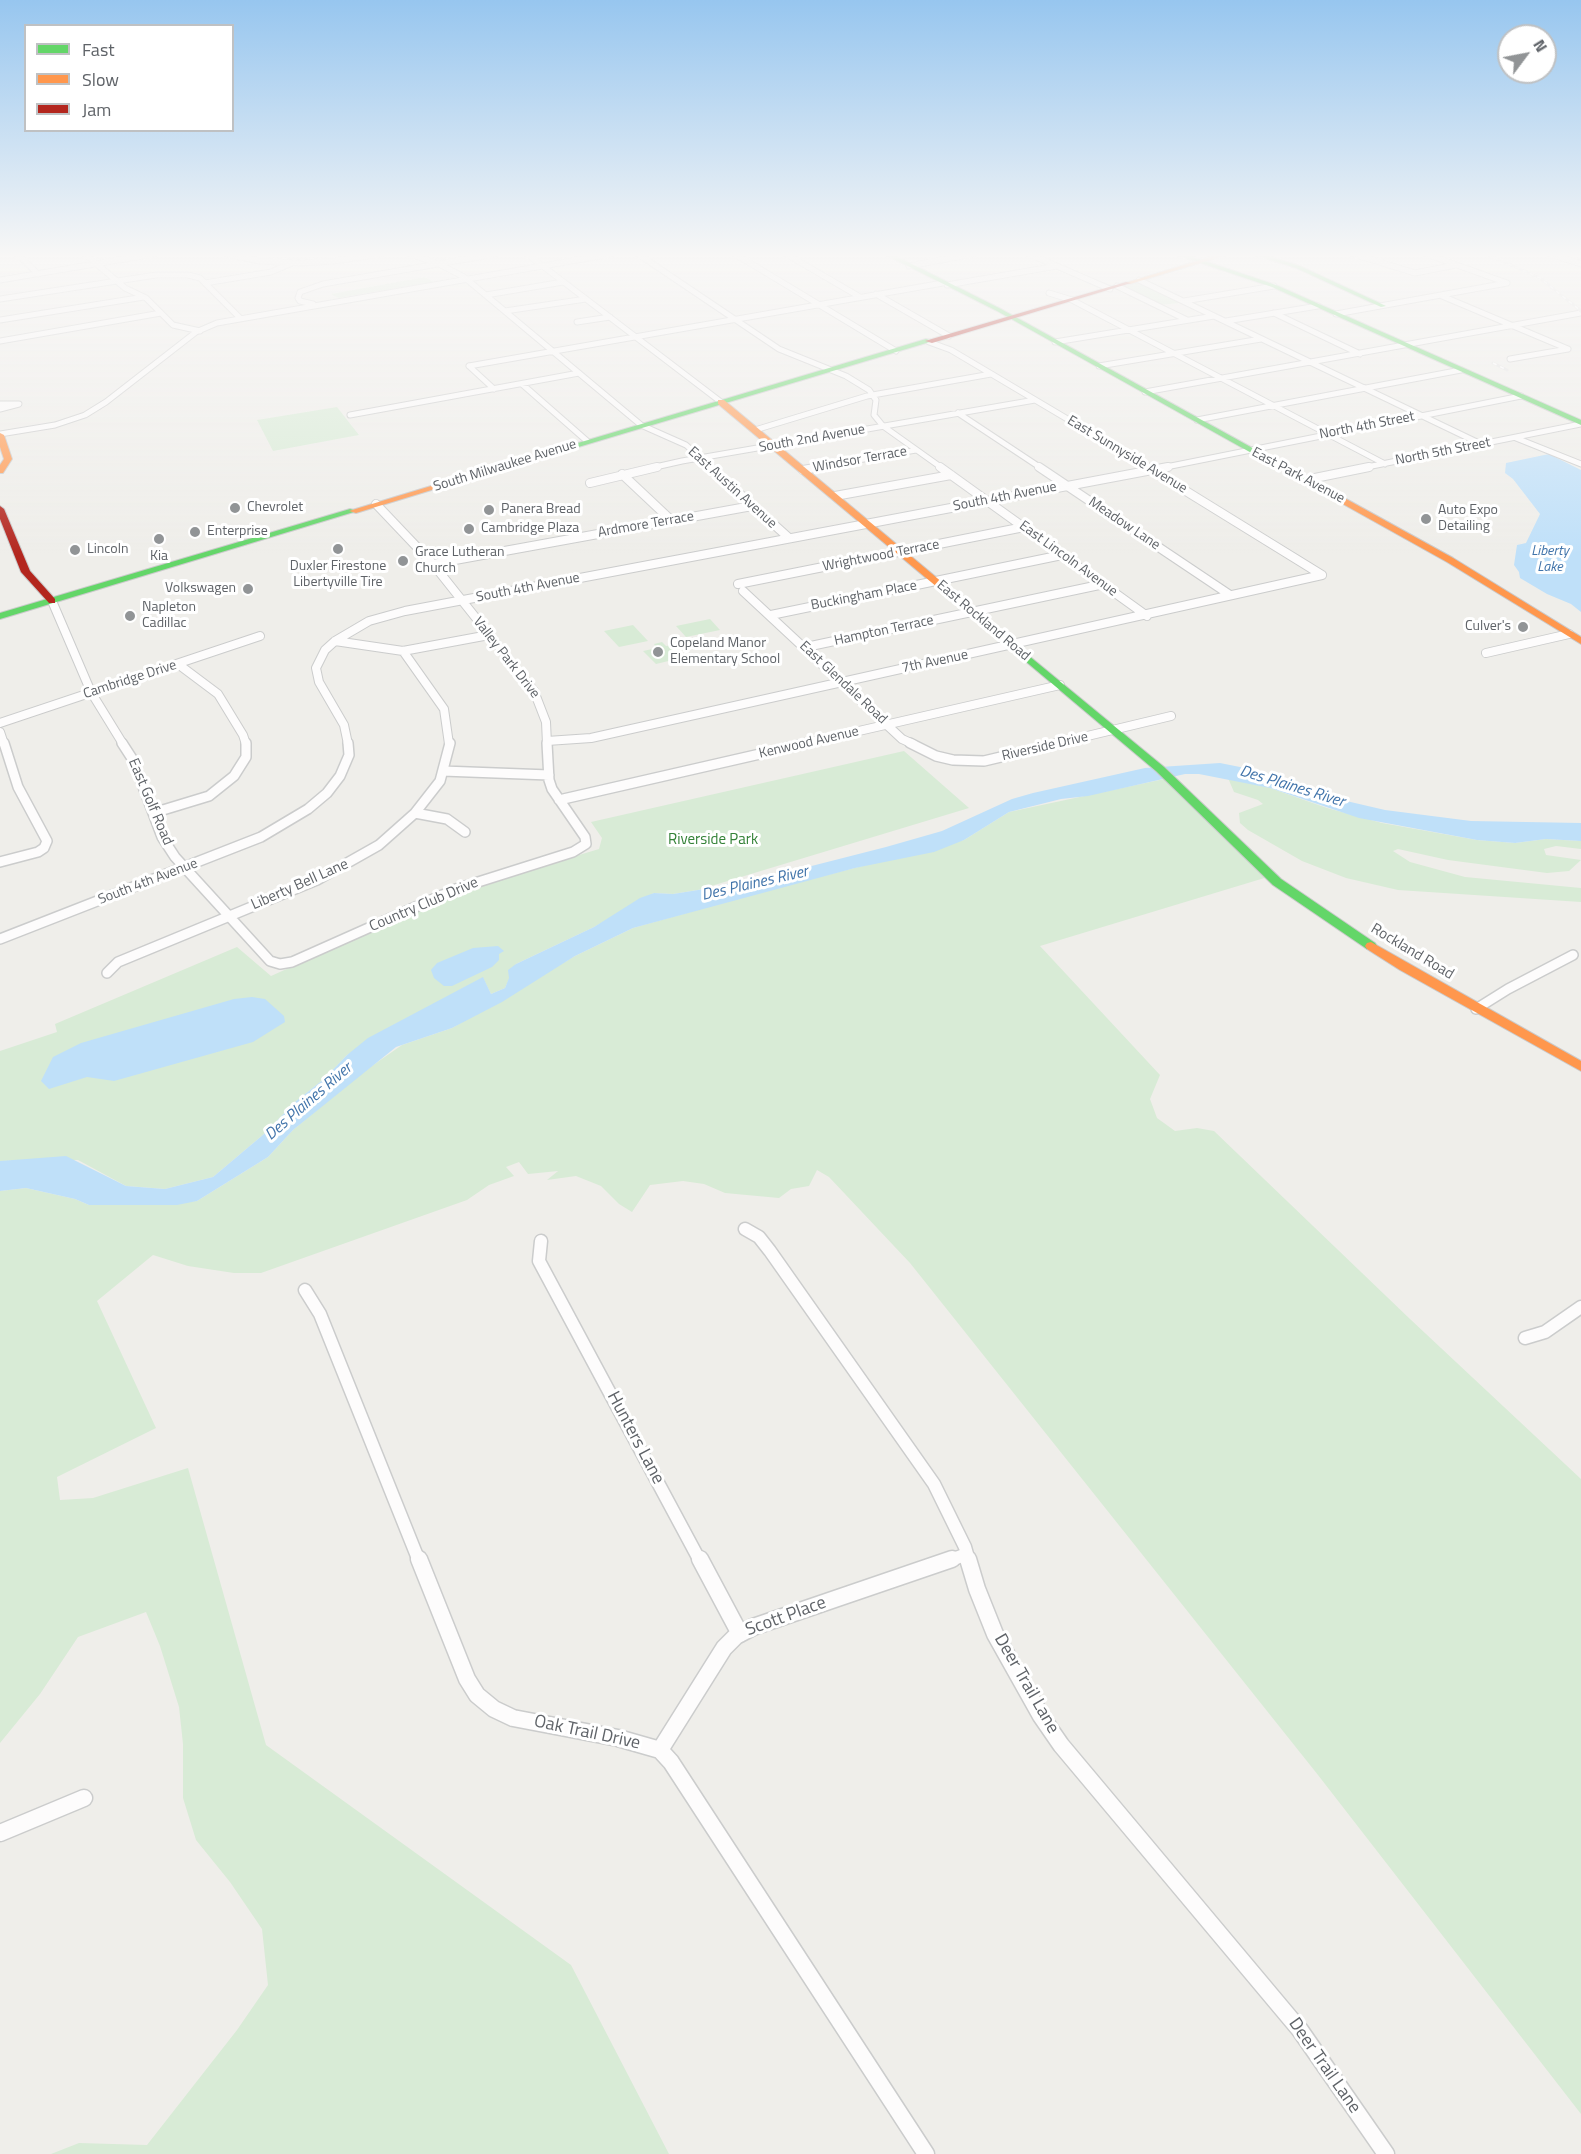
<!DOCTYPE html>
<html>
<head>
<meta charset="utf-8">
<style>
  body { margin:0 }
  #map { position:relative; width:1581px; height:2154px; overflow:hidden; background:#efeeea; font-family:"Titillium Web",sans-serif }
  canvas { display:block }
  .legend { position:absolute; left:24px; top:24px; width:210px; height:108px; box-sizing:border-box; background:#fff; border:2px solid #bfc1c3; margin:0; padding:8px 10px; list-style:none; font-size:18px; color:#5f6368 }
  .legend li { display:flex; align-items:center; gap:12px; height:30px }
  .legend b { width:30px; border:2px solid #bfc1c3 }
  .north { position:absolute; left:1497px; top:24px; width:60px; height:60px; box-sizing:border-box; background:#fff; border:2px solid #bfc1c3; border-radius:50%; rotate:58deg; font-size:16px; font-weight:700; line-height:24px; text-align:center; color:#5f6368 }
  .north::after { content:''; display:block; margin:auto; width:21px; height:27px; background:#919496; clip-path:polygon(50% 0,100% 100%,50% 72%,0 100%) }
</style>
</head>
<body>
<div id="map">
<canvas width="1581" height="2154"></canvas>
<ul class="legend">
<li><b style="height:8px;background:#63d668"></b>Fast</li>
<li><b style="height:8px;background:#ff974d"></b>Slow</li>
<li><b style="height:8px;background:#b3261e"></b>Jam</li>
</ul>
<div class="north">N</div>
</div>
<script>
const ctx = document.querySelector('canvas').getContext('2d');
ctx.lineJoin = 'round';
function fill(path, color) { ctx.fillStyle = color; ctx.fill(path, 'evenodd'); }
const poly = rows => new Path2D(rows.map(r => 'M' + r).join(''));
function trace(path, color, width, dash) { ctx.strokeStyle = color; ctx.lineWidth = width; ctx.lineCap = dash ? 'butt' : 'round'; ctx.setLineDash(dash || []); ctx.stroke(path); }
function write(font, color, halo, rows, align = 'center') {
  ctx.font = font + ' "Titillium Web",sans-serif'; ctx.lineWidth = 6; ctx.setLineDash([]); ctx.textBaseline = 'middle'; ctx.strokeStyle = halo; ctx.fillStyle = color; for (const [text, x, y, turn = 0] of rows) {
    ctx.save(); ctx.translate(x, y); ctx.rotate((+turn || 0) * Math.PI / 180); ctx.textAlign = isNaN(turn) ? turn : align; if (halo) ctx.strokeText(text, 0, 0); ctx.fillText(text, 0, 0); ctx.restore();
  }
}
fill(poly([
  [425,277,433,282,338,298,331,294],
  [1140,282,1180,302,1179,303,1161,305,1121,287],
  [337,407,359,435,273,451,257,420],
  [710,619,720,630,686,637,676,626],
  [633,625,648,641,619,647,604,631],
  [662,642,666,646,673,645,685,657,656,664,643,651,657,648,654,644],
  [904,751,969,808,698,890,673,894,654,893,594,927,516,964,505,988,491,994,483,978,347,1055,324,1079,295,1102,264,1134,213,1177,165,1189,126,1186,78,1160,0,1161,0,1051,57,1032,55,1024,237,947,271,976,463,890,599,849,602,838,591,822],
  [1169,778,1271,876,1040,946,1160,1075,1150,1099,1157,1118,1175,1131,1197,1128,1214,1131,1410,1319,1581,1479,1581,2114,1318,1775,910,1263,829,1177,817,1170,809,1186,791,1189,779,1198,725,1193,704,1184,683,1181,650,1185,632,1212,619,1204,601,1186,576,1176,547,1180,558,1171,528,1174,519,1162,506,1167,514,1176,489,1185,467,1200,261,1273,234,1273,188,1266,153,1255,97,1301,156,1428,57,1477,60,1500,93,1498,188,1468,266,1745,571,1965,669,2154,51,2154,79,2143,147,2145,237,2030,268,1985,262,1929,230,1882,196,1840,183,1798,183,1744,179,1707,160,1646,146,1612,78,1637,40,1694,0,1743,0,1191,26,1188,75,1199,89,1205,197,1201,268,1157,293,1130,356,1077,402,1045,452,1028,575,956,633,928,768,890,964,840,1009,812],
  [1228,778,1270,788,1327,808,1382,823,1477,840,1515,843,1546,839,1581,841,1581,849,1556,846,1544,849,1546,855,1581,860,1569,871,1547,873,1448,860,1398,849,1393,851,1410,862,1465,877,1581,888,1581,902,1398,890,1346,878,1302,861,1248,830,1240,823,1239,813,1263,804,1258,800,1234,792]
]), '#d8ebd6');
fill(poly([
  [1549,454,1581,470,1581,612,1571,604,1547,594,1520,578,1519,572,1514,565,1517,545,1526,543,1540,514,1513,479,1505,473,1506,463],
  [1220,763,1250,769,1312,793,1385,810,1471,821,1581,823,1581,841,1546,839,1515,843,1477,840,1359,818,1270,788,1199,774,1185,774,1088,796,1061,799,1009,812,964,840,934,852,855,868,633,928,575,956,502,1002,452,1028,396,1047,293,1130,268,1157,197,1201,177,1205,89,1205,75,1199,26,1188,0,1191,0,1161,66,1156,126,1186,165,1189,213,1177,264,1134,295,1102,324,1079,347,1055,368,1038,483,977,491,994,505,988,509,978,508,970,516,964,594,927,640,898,654,893,673,894,698,890,792,871,886,847,942,831,1012,799,1033,793,1145,768],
  [498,946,504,951,499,954,499,960,492,967,452,986,444,986,434,978,431,970,437,963,473,948],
  [252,997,265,999,284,1016,285,1022,253,1042,114,1081,87,1077,49,1089,41,1081,53,1057,81,1043,234,999]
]), '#bfe0f9');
const streetFar4 = poly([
  [17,254,38,274],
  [85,254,125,288,146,298,173,325,200,331],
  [227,254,259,261,299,263,334,261,381,254],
  [410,254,439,264,464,277,641,425,686,445,712,468],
  [527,254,721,402],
  [638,254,779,349,846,376,869,390,876,400,874,415,883,426,942,468],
  [735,254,896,351],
  [786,254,860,297],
  [1029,254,1110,289],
  [1353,254,1415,273,1456,265],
  [1426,254,1507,283],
  [1550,254,1581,264],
  [909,266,973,254],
  [0,280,154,254],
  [1139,280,1483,445],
  [205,283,271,272,292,263],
  [947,285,1057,266],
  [1117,286,1187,320],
  [1049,293,1072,300,1385,464],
  [876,294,949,336],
  [486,295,563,282],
  [1442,296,1568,349],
  [0,299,156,275,188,275,200,278,240,318],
  [1184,301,1274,286],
  [313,304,300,301,298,298,300,292,323,284,495,254],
  [505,311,586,299],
  [1274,313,1360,354],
  [1336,314,1507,283],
  [0,320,144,297],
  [1226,321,1318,306],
  [577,322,610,317],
  [0,341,161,313],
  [929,342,951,350,1150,468],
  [1055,342,1214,316],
  [1510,359,1568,349],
  [469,366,943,283],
  [469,366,494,389],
  [1099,366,1261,339],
  [522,384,587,441],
  [1145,392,1581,313],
  [0,404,19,404,0,409],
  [958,413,1041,468],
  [350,415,579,373],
  [1197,420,1461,370],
  [755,430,867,396,991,374],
  [0,434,55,425,85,415,106,402,196,332,217,323,611,254],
  [1516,438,1581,464],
  [651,468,682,461,1035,400],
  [812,468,916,450],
  [1161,468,1521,396],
  [1362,468,1581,424]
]);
const streetFar3 = poly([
  [710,467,789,538],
  [940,467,1147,616],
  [1039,467,1230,595],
  [1147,467,1322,575],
  [803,470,820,467],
  [622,474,672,521],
  [1305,480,1369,467],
  [590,483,657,467],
  [835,496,951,475],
  [376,504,433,564,534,691,546,722,547,744],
  [433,564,752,506],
  [738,584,1024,527],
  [743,591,902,739,913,744],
  [52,601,91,692,123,744],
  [771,615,1062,555],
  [335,641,403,651,489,635],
  [806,647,1104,584],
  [403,651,444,709,449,744],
  [1486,653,1569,634],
  [178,664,218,694,243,735,246,744],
  [0,723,260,636],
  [0,732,4,744],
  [547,741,591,738,1322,575],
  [348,744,344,725,319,682,316,668,325,650,335,641,369,621,405,611,1168,467],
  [802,744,1060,685],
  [1054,744,1171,716]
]);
const streetFar2 = poly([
  [4,743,18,787,47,841,44,848],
  [122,743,133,760,162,837,175,857,270,961,280,964,292,962,456,889,573,852,586,844,585,837,552,789,549,780,547,743],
  [910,743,936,756,953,760,984,761,1060,743],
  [443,771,549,775],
  [559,800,808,743],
  [153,813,209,796,234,776,246,757,246,743],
  [415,813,447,819,465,832],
  [0,862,38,852,44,848],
  [0,939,261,837,308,809,327,793,340,776,349,755,348,743],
  [107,973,118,962,317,880,379,845,415,813,440,781,450,743],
  [1476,1009,1508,989,1573,955]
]);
const streetFar1 = poly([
  [745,1229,759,1237,770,1251,934,1484,965,1547,969,1561],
  [541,1241,539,1261,700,1561],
  [305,1290,320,1314,419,1561],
  [1525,1338,1545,1332,1581,1307],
  [948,1561,967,1554]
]);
const street = poly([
  [419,1559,467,1679,477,1695,494,1709,513,1718,618,1738,660,1750,671,1762,926,2154],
  [700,1559,740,1634],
  [968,1559,977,1589,995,1634,1041,1716,1061,1745,1300,2030,1386,2154],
  [660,1750,724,1648,736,1636,753,1627,952,1559],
  [0,1833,84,1798]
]);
const fast = poly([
  [884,254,892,254,1001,309,1323,487,1316,489,997,311,884,254],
  [1174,254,1184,254,1276,285,1581,420,1581,425,1272,287,1174,254],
  [1252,254,1262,254,1300,266,1386,306,1381,307,1296,268,1252,254],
  [926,339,933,341,575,448,568,446,926,339],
  [350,509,357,511,0,619,0,613,350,509],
  [995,628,1164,767,1281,879,1375,943,1377,946,1375,949,1367,949,1273,885,1156,771,992,633,992,629,995,628]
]);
const slow = poly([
  [1220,254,1230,254,1130,284,1125,283,1220,254],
  [718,400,724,400,998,629,998,633,992,633,718,404,718,400],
  [0,433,4,435,12,459,3,473,0,473,0,465,4,459,0,447,0,433],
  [569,444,576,446,356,513,349,511,569,444],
  [1319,484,1453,558,1581,637,1581,644,1447,562,1316,489,1316,485,1319,484],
  [1371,942,1581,1061,1581,1071,1400,970,1367,949,1365,946,1367,943,1371,942]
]);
const jam = poly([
  [1126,282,1131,283,932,343,925,341,1126,282],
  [0,506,4,509,30,571,55,599,55,603,49,603,21,572,0,519,0,506]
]);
trace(streetFar4, '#cbcccc', 7);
trace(streetFar3, '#cbcccc', 10);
trace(streetFar2, '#cbcccc', 12);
trace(streetFar1, '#cbcccc', 15);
trace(street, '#cbcccc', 19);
trace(fast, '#cacacb', 2);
trace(slow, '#cacacb', 2);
trace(jam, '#cacacb', 2);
trace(streetFar4, '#fdfcfc', 5);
trace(streetFar3, '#fdfcfc', 8);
trace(streetFar2, '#fdfcfc', 9);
trace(streetFar1, '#fdfcfc', 12);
trace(street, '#fdfcfc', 16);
fill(fast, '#63d668');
fill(slow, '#ff974d');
fill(jam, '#b3261e');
const rail = poly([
  [1486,254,1540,278,1581,311],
  [1493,363,1507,370]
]);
trace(rail, '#e4e4e4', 3);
trace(rail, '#fff', 1.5, [4]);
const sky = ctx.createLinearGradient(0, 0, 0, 556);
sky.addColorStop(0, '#97c6ef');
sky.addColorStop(0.46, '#f8f7f6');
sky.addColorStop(1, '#f8f7f600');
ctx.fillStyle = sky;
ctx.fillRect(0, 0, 1581, 556);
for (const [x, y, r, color] of [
  [235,508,6,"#919496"],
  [489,510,6,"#919496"],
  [1426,519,6,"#919496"],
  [469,529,6,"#919496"],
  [195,532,6,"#919496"],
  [159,539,6,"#919496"],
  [338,549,6,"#919496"],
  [75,550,6,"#919496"],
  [403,561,6,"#919496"],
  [248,589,6,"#919496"],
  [130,616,6,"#919496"],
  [1523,627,6,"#919496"],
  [658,652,6,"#919496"]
]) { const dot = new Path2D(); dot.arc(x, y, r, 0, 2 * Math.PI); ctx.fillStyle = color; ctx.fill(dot); trace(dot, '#fff', 2); }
write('14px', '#5f6368', '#fff', [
  ["North 4th Street",1367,426,-11],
  ["South 2nd Avenue",812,439,-10],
  ["North 5th Street",1443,452,-11],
  ["East Sunnyside Avenue",1127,455,31],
  ["Windsor Terrace",860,460,-10],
  ["South Milwaukee Avenue",505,466,-17],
  ["East Park Avenue",1298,476,28],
  ["East Austin Avenue",732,488,42],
  ["South 4th Avenue",1005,497,-11],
  ["Meadow Lane",1124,524,34],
  ["Ardmore Terrace",646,525,-10],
  ["Wrightwood Terrace",881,556,-11],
  ["East Lincoln Avenue",1068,559,36],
  ["South 4th Avenue",528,588,-11],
  ["Buckingham Place",864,596,-11],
  ["East Rockland Road",983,621,40],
  ["Hampton Terrace",884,631,-12],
  ["Valley Park Drive",506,658,52],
  ["7th Avenue",935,662,-12],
  ["Cambridge Drive",130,680,-18],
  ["East Glendale Road",843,683,43],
  ["Kenwood Avenue",809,743,-13],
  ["Riverside Drive",1045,747,-13],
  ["South 4th Avenue",148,882,-21]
]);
write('14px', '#5f6368', '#fff', [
  ["Chevrolet",247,508],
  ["Panera Bread",501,510],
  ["Auto Expo",1438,511],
  ["Detailing",1438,527],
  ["Cambridge Plaza",481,529],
  ["Enterprise",207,532],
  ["Lincoln",87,550],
  ["Grace Lutheran",415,553],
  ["Church",415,569],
  ["Kia",159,557,"center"],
  ["Duxler Firestone",338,567,"center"],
  ["Libertyville Tire",338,583,"center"],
  ["Volkswagen",236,589,"right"],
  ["Napleton",142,608],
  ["Cadillac",142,624],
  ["Culver's",1511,627,"right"],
  ["Copeland Manor",670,644],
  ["Elementary School",670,660]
], 'left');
write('italic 14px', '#4174aa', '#fff', [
  ["Liberty",1550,552],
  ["Lake",1550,568]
]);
write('15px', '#5f6368', '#fff', [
  ["East Golf Road",150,802,67],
  ["Liberty Bell Lane",300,885,-24],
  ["Country Club Drive",424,905,-23],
  ["Rockland Road",1412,952,31]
]);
write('15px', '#348238', '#fff', [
  ["Riverside Park",713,840]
]);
write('italic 16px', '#4174aa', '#fff', [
  ["Des Plaines River",1292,787,17],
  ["Des Plaines River",755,884,-13],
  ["Des Plaines River",309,1102,-41]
]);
write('18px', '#5f6368', '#fff', [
  ["Hunters Lane",635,1438,62],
  ["Scott Place",786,1617,-20],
  ["Deer Trail Lane",1026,1684,60],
  ["Oak Trail Drive",587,1733,12],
  ["Deer Trail Lane",1324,2066,55]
]);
</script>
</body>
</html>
